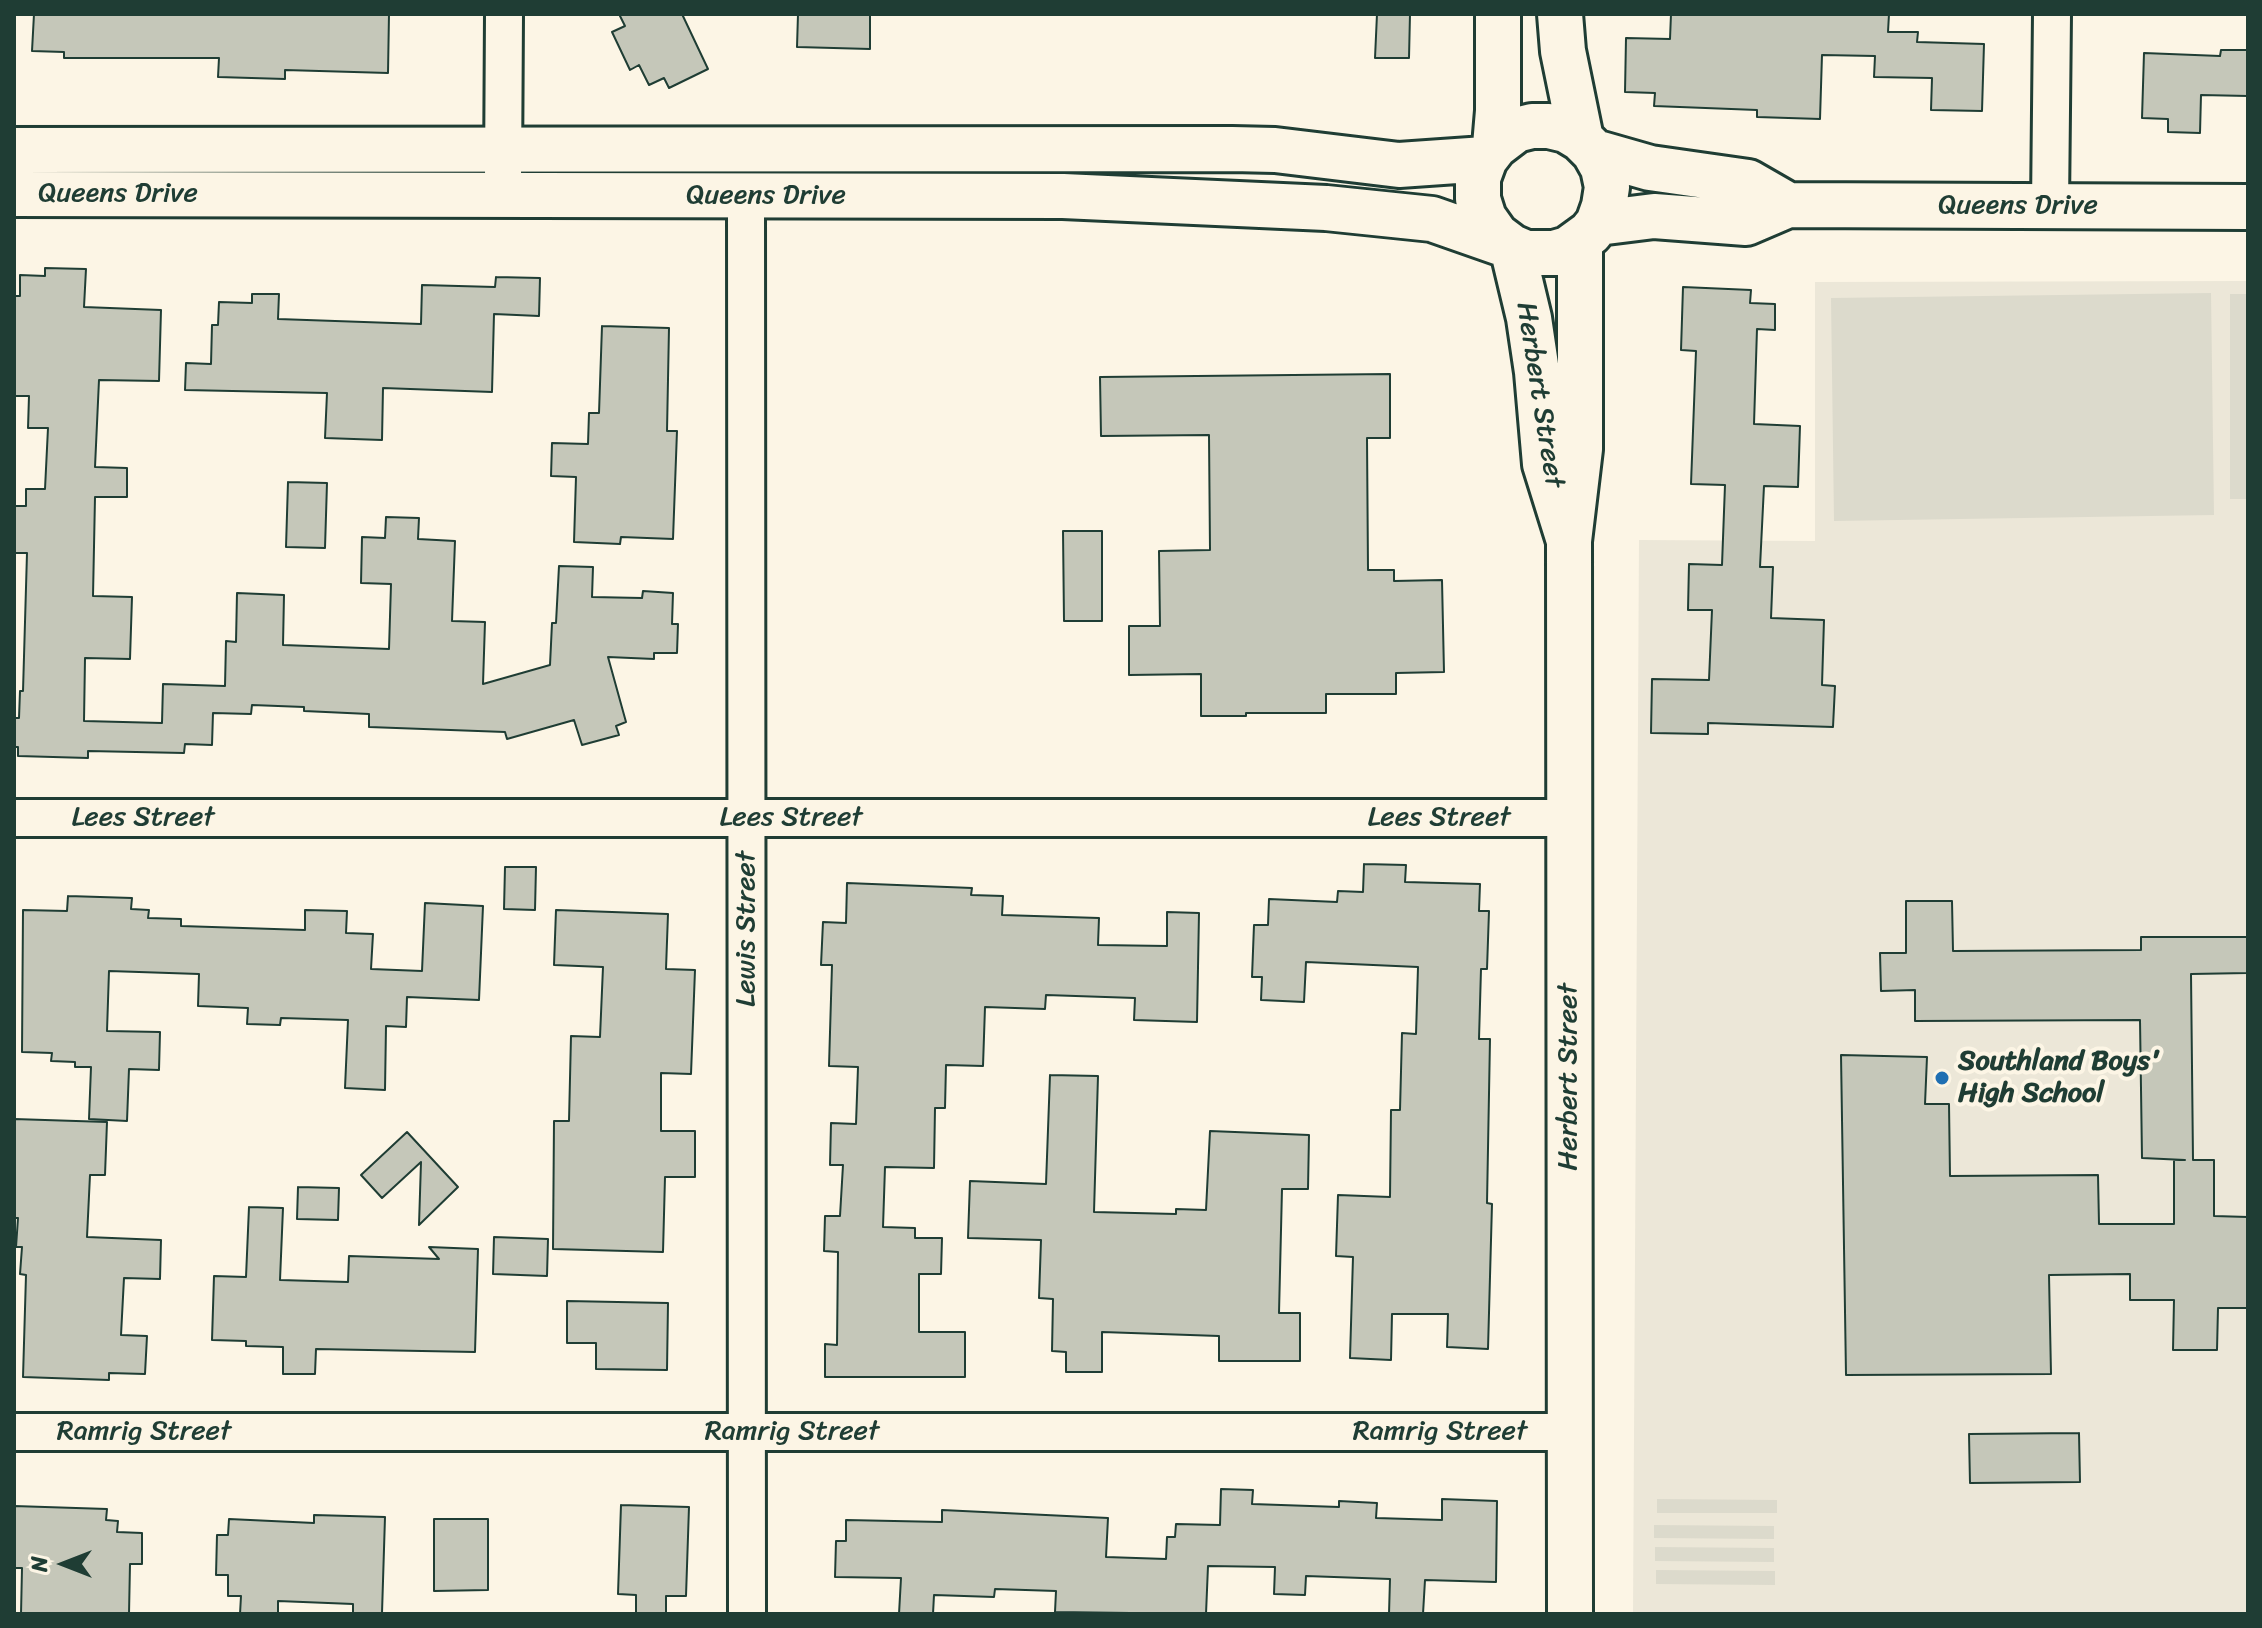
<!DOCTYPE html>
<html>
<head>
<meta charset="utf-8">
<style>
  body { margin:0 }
  #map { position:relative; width:2262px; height:1628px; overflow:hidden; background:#fcf5e5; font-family:Sriracha,sans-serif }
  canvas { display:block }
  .frame { position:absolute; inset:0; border:16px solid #1f3d34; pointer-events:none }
  .north { position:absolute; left:24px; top:1524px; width:80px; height:80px; -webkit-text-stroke:6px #fcf5e5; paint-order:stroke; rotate:270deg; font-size:22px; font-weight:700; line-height:32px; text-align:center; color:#1f3d34 }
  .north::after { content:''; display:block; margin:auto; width:28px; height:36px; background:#1f3d34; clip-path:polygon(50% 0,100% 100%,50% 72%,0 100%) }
</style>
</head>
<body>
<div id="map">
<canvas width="2262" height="1628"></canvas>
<div class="frame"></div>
<div class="north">N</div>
</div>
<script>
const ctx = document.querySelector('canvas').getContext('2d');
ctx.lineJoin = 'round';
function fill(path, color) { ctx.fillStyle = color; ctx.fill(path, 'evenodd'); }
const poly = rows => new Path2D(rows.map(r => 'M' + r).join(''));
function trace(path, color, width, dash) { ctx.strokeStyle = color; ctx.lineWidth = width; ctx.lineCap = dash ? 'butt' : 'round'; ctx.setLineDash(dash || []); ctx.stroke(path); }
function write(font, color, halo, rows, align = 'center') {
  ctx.font = font + ' Sriracha,sans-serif'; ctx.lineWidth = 8; ctx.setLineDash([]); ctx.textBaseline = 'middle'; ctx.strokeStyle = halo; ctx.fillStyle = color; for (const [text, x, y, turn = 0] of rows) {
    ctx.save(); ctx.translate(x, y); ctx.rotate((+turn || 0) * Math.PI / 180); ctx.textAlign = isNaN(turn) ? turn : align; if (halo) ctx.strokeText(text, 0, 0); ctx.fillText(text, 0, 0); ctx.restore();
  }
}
fill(poly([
  [2248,281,2248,1614,1633,1614,1639,540,1815,541,1815,282]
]), '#ece7d8');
fill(poly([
  [2211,293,2214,515,1834,521,1831,298],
  [2230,294,2248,294,2248,499,2230,499],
  [1657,1499,1777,1500,1777,1513,1657,1513],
  [1654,1525,1774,1526,1774,1539,1654,1538],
  [1655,1547,1774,1548,1774,1562,1655,1561],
  [1656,1570,1775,1571,1775,1585,1656,1584]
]), '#dcdacc');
const building = poly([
  [34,14,389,14,388,73,285,70,285,79,218,77,219,58,64,58,64,52,32,51,34,14],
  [619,14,682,14,708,69,669,88,664,78,649,85,639,65,630,70,612,32,625,26,619,14],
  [798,14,870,14,870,49,797,47,798,14],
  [1377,14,1410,14,1409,58,1375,58,1377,14],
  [1671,14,1889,14,1888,32,1918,32,1917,42,1984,44,1982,111,1931,110,1932,78,1874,77,1875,56,1822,55,1820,119,1757,117,1757,110,1654,106,1655,93,1625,92,1626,38,1670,39,1671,14],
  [2221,50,2248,50,2248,96,2201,95,2200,133,2168,132,2168,119,2142,118,2144,53,2220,56,2221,50],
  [45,268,86,269,84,307,161,310,159,381,99,380,95,467,127,468,127,497,95,497,93,596,132,597,130,659,85,658,84,721,162,723,163,684,225,686,226,641,236,642,237,593,284,595,283,645,389,649,391,584,361,583,362,537,385,538,386,517,419,518,418,539,455,541,452,621,485,622,483,684,550,665,552,623,556,623,559,566,593,567,592,597,642,598,643,591,673,593,672,624,678,624,677,653,654,653,654,659,608,657,626,722,616,726,619,735,582,745,574,720,507,739,505,732,369,727,369,714,304,711,304,707,252,705,251,714,213,713,212,745,185,744,184,753,88,751,88,758,18,756,18,747,14,747,14,718,19,718,20,691,23,691,27,553,14,553,14,506,26,506,26,489,45,489,48,428,28,428,29,396,14,396,14,296,20,296,20,275,45,276,45,268],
  [496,277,540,278,539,316,494,314,492,392,383,388,382,440,325,438,327,393,185,390,186,363,211,364,212,325,218,325,219,302,252,303,252,294,279,294,278,319,421,324,422,285,495,287,496,277],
  [1683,287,1751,290,1750,303,1775,304,1775,330,1757,329,1754,424,1800,426,1798,487,1764,486,1760,567,1773,567,1771,618,1824,620,1822,685,1835,686,1833,727,1708,723,1708,734,1651,733,1652,679,1709,680,1712,610,1688,610,1689,564,1722,565,1725,485,1691,484,1696,351,1681,350,1683,287],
  [602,326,669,328,667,431,677,431,673,539,621,537,620,544,574,542,576,477,551,476,552,443,588,444,589,413,599,413,602,326],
  [1390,374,1390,438,1367,438,1368,570,1394,570,1394,581,1442,580,1444,672,1396,673,1396,694,1326,694,1326,713,1246,713,1246,716,1201,716,1201,674,1129,675,1129,626,1160,626,1159,551,1210,550,1209,435,1101,436,1100,377,1390,374],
  [288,482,327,483,325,548,286,547,288,482],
  [1063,531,1102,531,1102,621,1064,621,1063,531],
  [1364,864,1406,865,1405,882,1480,884,1479,911,1489,911,1487,969,1481,969,1479,1039,1490,1039,1487,1203,1492,1204,1488,1349,1447,1347,1448,1314,1392,1314,1391,1360,1350,1358,1353,1257,1336,1256,1338,1195,1390,1197,1391,1110,1400,1110,1402,1033,1416,1034,1418,967,1306,962,1304,1002,1261,1000,1262,977,1252,977,1254,925,1268,925,1269,899,1337,902,1338,891,1363,892,1364,864],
  [505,867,536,867,535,910,504,909,505,867],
  [847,883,972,888,971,895,1003,896,1002,915,1099,918,1098,945,1167,946,1167,912,1199,913,1197,1022,1134,1020,1135,998,1046,995,1045,1009,985,1007,983,1066,946,1065,945,1108,935,1108,934,1168,885,1167,883,1227,915,1228,915,1238,942,1238,941,1274,919,1274,919,1332,965,1332,965,1377,825,1377,825,1344,837,1345,838,1252,824,1251,825,1216,840,1216,843,1165,830,1165,831,1123,856,1124,858,1067,829,1066,832,965,821,965,823,922,846,923,847,883],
  [68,896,132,898,131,909,149,910,148,918,181,919,181,926,305,930,305,910,347,911,346,933,373,934,371,969,422,971,425,903,483,906,479,1000,407,997,406,1027,386,1026,385,1090,345,1088,348,1020,281,1018,280,1025,247,1024,248,1008,198,1006,199,974,109,971,107,1031,160,1032,159,1070,129,1069,127,1121,89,1119,91,1067,75,1067,75,1062,51,1061,52,1053,22,1052,23,910,67,911,68,896],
  [1906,901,1952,901,1953,951,2141,950,2141,937,2248,937,2248,973,2191,974,2193,1160,2214,1160,2214,1216,2248,1217,2248,1308,2218,1308,2217,1350,2173,1350,2174,1300,2130,1300,2130,1274,2049,1275,2051,1374,1846,1375,1841,1055,1927,1057,1925,1104,1949,1104,1950,1176,2098,1175,2099,1224,2174,1224,2174,1160,2185,1160,2142,1158,2140,1020,1915,1021,1915,990,1881,991,1880,953,1906,953,1906,901],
  [556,910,668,914,666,969,695,970,691,1074,661,1073,661,1131,695,1131,695,1177,665,1177,663,1252,553,1249,554,1121,569,1121,571,1036,600,1037,603,967,554,965,556,910],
  [1050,1075,1098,1076,1094,1212,1176,1214,1176,1209,1206,1210,1210,1131,1309,1135,1308,1189,1282,1189,1279,1313,1300,1313,1300,1361,1219,1361,1219,1336,1102,1332,1102,1372,1066,1372,1066,1352,1052,1351,1053,1299,1039,1298,1041,1240,968,1238,970,1181,1046,1184,1050,1075],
  [14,1119,107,1122,105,1175,90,1175,87,1237,161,1240,160,1279,124,1278,121,1335,147,1336,145,1374,109,1373,109,1380,23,1377,26,1275,20,1274,22,1247,16,1247,18,1218,14,1218,14,1119],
  [407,1132,458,1187,419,1225,421,1162,382,1198,361,1175,407,1132],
  [298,1187,339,1188,338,1220,297,1219,298,1187],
  [249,1207,283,1208,280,1280,348,1282,349,1256,439,1259,429,1247,478,1249,475,1352,316,1349,315,1374,283,1374,283,1347,246,1346,246,1341,212,1340,214,1276,246,1277,249,1207],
  [494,1237,548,1239,547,1276,493,1274,494,1237],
  [567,1301,668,1303,667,1370,596,1369,596,1343,567,1343,567,1301],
  [2079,1433,2080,1482,1970,1483,1969,1434,2079,1433],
  [1221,1489,1253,1490,1252,1504,1339,1507,1339,1501,1377,1503,1376,1518,1442,1520,1442,1499,1497,1501,1496,1582,1425,1580,1423,1614,1389,1614,1390,1579,1306,1576,1305,1595,1274,1594,1275,1567,1208,1566,1206,1614,1055,1612,1056,1591,995,1589,994,1597,934,1595,933,1614,899,1614,901,1578,835,1577,836,1541,846,1541,846,1520,942,1522,942,1510,1108,1518,1106,1557,1166,1559,1167,1537,1175,1537,1176,1524,1220,1525,1221,1489],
  [621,1505,689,1507,686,1596,666,1596,666,1614,636,1614,636,1595,618,1594,621,1505],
  [14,1506,107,1509,106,1520,118,1521,117,1532,142,1533,142,1564,130,1564,129,1614,21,1614,22,1568,14,1568,14,1506],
  [314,1515,385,1517,382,1613,353,1613,353,1604,278,1601,278,1614,240,1614,241,1596,228,1596,228,1575,216,1575,217,1535,228,1535,229,1519,314,1523,314,1515],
  [434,1519,488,1519,488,1590,434,1591,434,1519]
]);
fill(building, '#c5c7b9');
trace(building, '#1f3d34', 2);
const street = poly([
  [503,177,504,14],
  [746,196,747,1614],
  [2050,206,2052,14],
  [14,818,1569,818],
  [14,1432,1570,1432]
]);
const secondary = poly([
  [1560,14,1563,51,1581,139],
  [1495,146,1516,130,1532,126,1549,126,1566,130,1581,139,1594,152,1603,168,1607,187,1604,206,1598,223,1590,233,1568,249,1554,253,1526,253,1512,247,1496,235,1484,218,1478,199,1478,178,1485,159,1495,146,1498,111,1498,14],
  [14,150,1232,149,1275,150,1399,165,1485,159],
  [1594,152,1650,168,1748,182,1788,205],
  [14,194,1063,196,1326,208,1432,219,1512,247,1529,318,1537,372,1545,464,1569,541],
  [1598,223,1654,216,1746,223,1788,205,2248,207],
  [1570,1614,1569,541,1580,449,1580,242]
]);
trace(street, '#1f3d34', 42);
trace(secondary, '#1f3d34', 50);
trace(street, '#fcf5e5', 36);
trace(secondary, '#fcf5e5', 44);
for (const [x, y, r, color] of [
  [1942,1078,8,"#1f6fb2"]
]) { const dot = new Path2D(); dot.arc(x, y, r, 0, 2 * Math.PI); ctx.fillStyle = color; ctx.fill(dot); trace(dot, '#fcf5e5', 3); }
write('28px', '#1f3d34', '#fcf5e5', [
  ["Queens Drive",118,194],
  ["Queens Drive",766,196],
  ["Queens Drive",2018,206],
  ["Herbert Street",1539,395,81],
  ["Lees Street",143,818],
  ["Lees Street",791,818],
  ["Lees Street",1439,818],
  ["Lewis Street",747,929,-90],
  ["Herbert Street",1569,1077,-90],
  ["Ramrig Street",144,1432],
  ["Ramrig Street",792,1432],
  ["Ramrig Street",1440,1432]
]);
write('bold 28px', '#1f3d34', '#fcf5e5', [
  ["Southland Boys'",1958,1062],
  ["High School",1958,1094]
], 'left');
</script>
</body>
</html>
